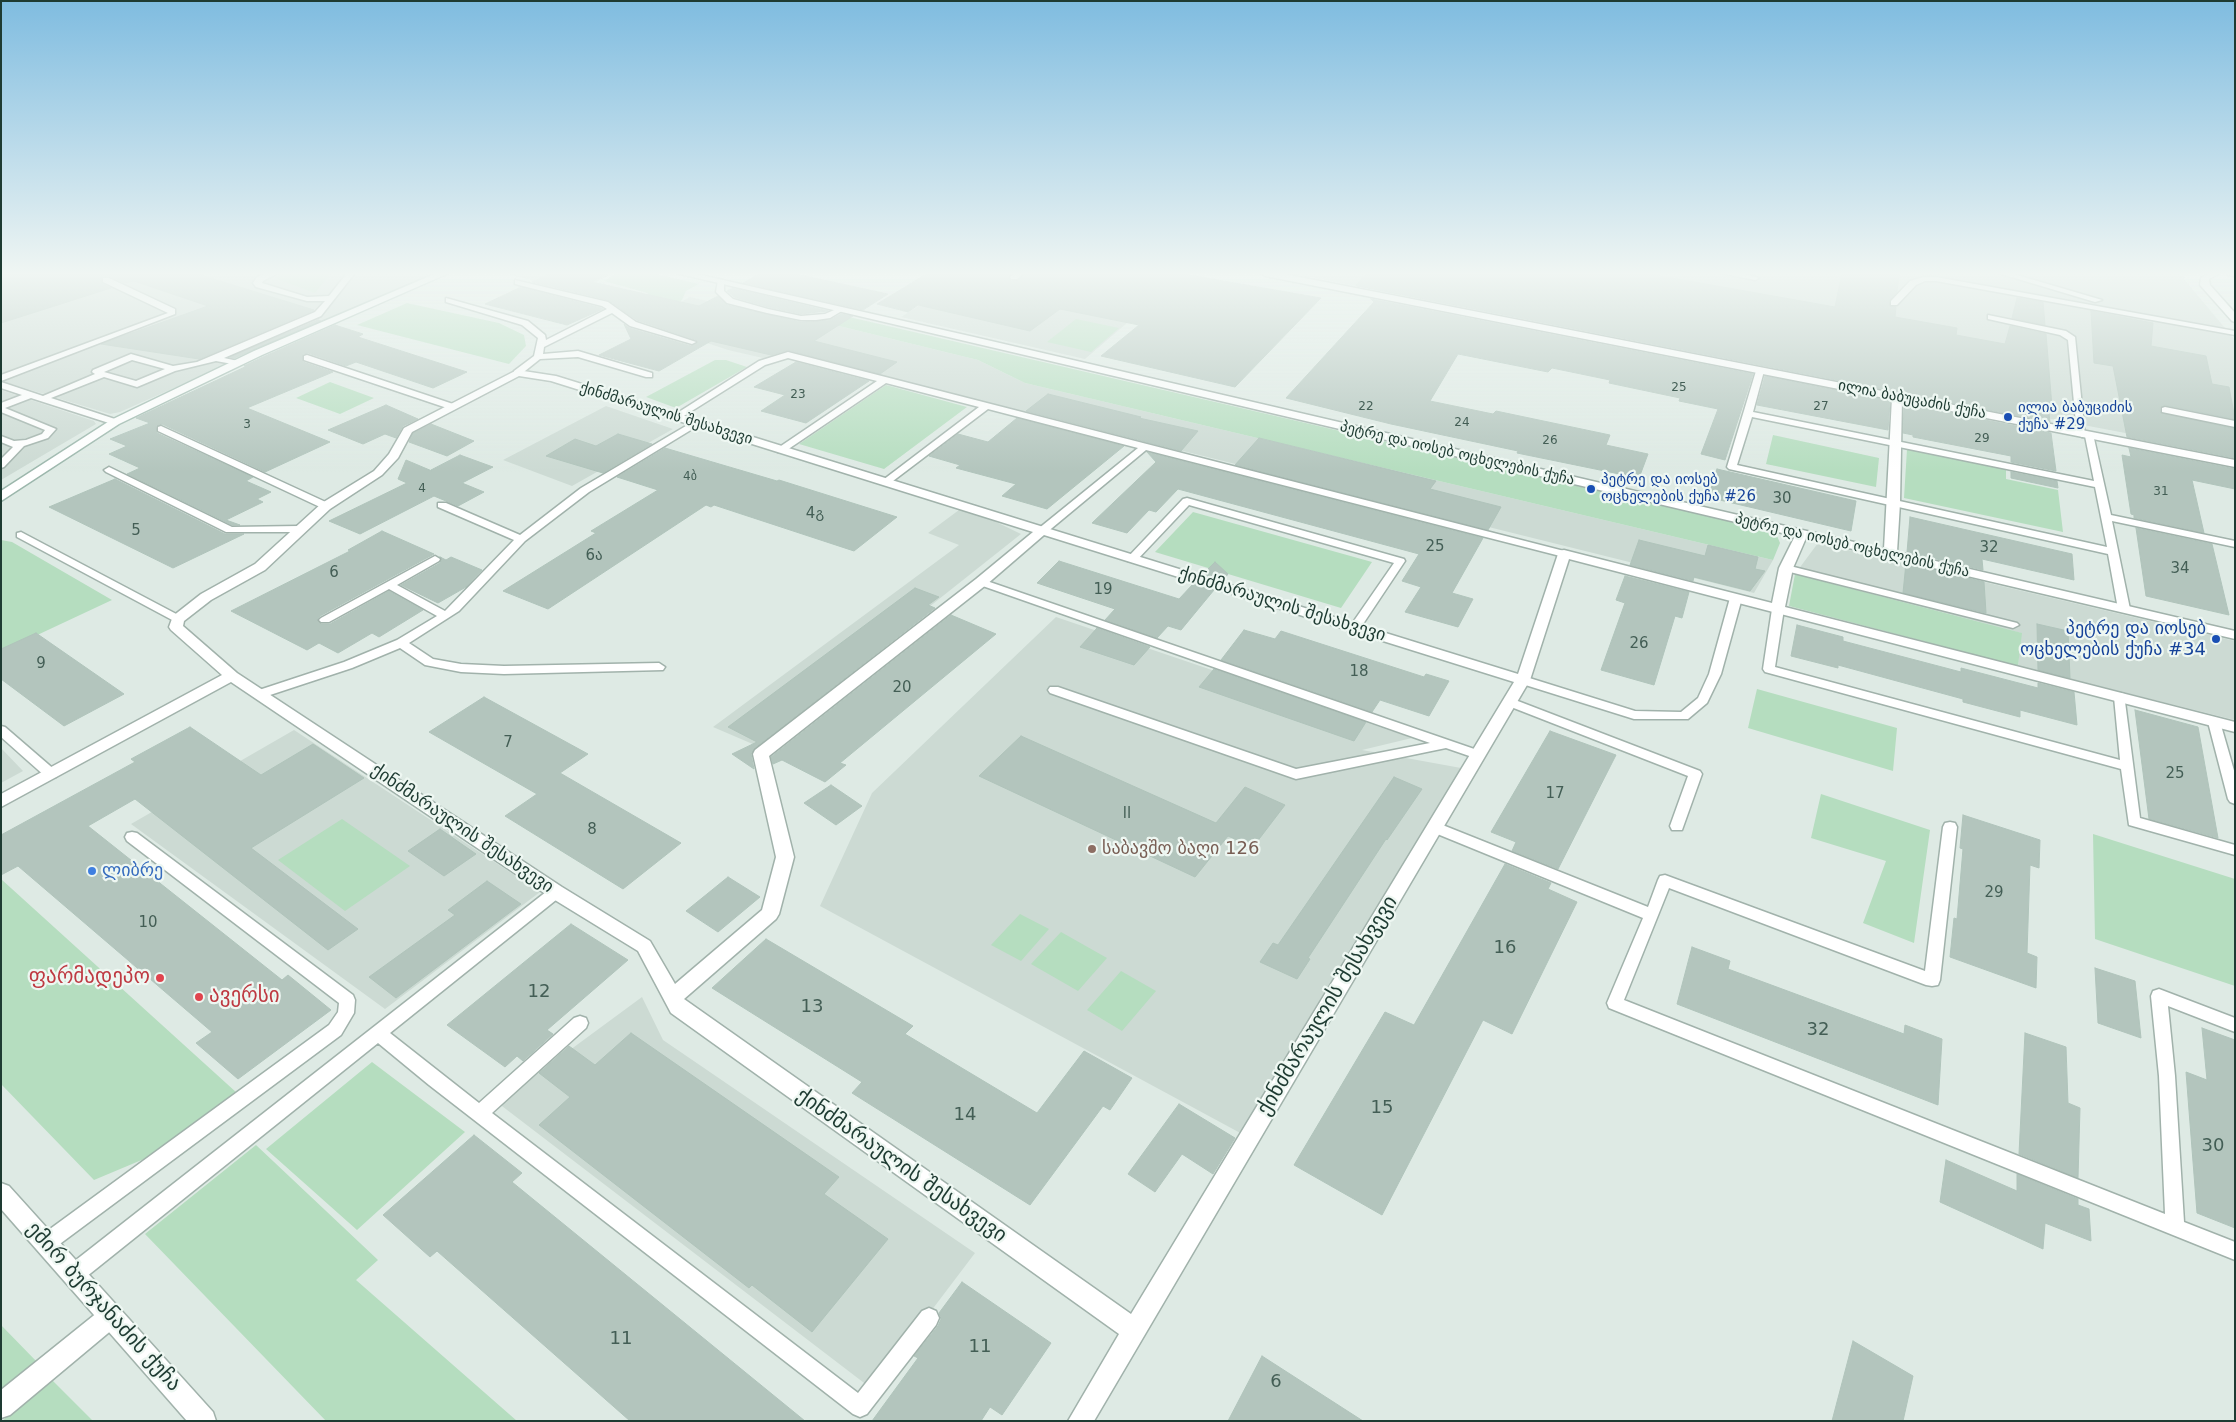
<!DOCTYPE html>
<html>
<head>
<meta charset="utf-8">
<style>
  body { margin:0 }
  #map { position:relative; width:2236px; height:1422px; overflow:hidden; background:#deeae4; font-family:"DejaVu Sans",sans-serif }
  canvas { display:block }
  .frame { position:absolute; inset:0; border:2px solid #1e3b32; pointer-events:none }
</style>
</head>
<body>
<div id="map">
<canvas width="2236" height="1422"></canvas>
<div class="frame"></div>
</div>
<script>
const ctx = document.querySelector('canvas').getContext('2d');
ctx.lineJoin = 'round';
function fill(path, color) { ctx.fillStyle = color; ctx.fill(path, 'evenodd'); }
const poly = rows => new Path2D(rows.map(r => 'M' + r).join(''));
function trace(path, color, width, dash) { ctx.strokeStyle = color; ctx.lineWidth = width; ctx.lineCap = dash ? 'butt' : 'round'; ctx.setLineDash(dash || []); ctx.stroke(path); }
function write(font, color, halo, rows, align = 'center') {
  ctx.font = font + ' "DejaVu Sans","Noto Sans Georgian",sans-serif'; ctx.lineWidth = 4.5; ctx.setLineDash([]); ctx.textBaseline = 'middle'; ctx.strokeStyle = halo; ctx.fillStyle = color; for (const [text, x, y, turn = 0] of rows) {
    ctx.save(); ctx.translate(x, y); ctx.rotate((+turn || 0) * Math.PI / 180); ctx.textAlign = isNaN(turn) ? turn : align; if (halo) ctx.strokeText(text, 0, 0); ctx.fillText(text, 0, 0); ctx.restore();
  }
}
fill(poly([
  [1,273,430,273,431,274,120,412,110,414,1,381],
  [505,273,599,273,609,275,596,282,643,293,660,313,690,297,812,325,835,325,978,360,1025,383,1773,560,1754,593,789,353,767,359,728,350,622,315,620,304],
  [1288,273,2186,273,2184,279,2235,340,2235,454],
  [968,274,1141,311,1085,359,901,317],
  [1,390,94,421,96,424,1,480],
  [606,406,673,429,572,486,503,460],
  [959,510,992,520,1021,534,755,745,713,727,959,545,928,533],
  [1818,543,2235,641,2235,720,2018,666,2021,633,1795,574],
  [1056,617,1412,738,1362,750,1461,768,1244,1135,820,906,872,793],
  [294,730,540,892,385,1009,131,824],
  [1,748,23,771,1,783],
  [642,997,663,1040,975,1253,872,1389,498,1103]
]), '#ccdad3');
fill(poly([
  [281,273,331,273,315,293,277,279,276,278],
  [612,273,652,273,699,284,686,291,682,300,663,312,647,293,604,281,615,274],
  [407,303,499,323,524,335,526,346,509,364,357,325],
  [845,316,1762,529,1777,536,1780,543,1773,560,1025,383,978,360,835,325],
  [1076,319,1119,328,1091,352,1047,342],
  [715,360,726,360,747,367,676,408,646,397],
  [330,382,374,398,340,414,296,398],
  [886,385,967,407,884,469,799,444],
  [1773,435,1879,458,1876,487,1766,464],
  [1907,449,2006,469,2006,479,2058,490,2063,532,1904,498],
  [1193,512,1372,562,1341,608,1155,552],
  [1,540,12,542,112,600,1,652],
  [1795,574,2022,633,2018,666,1789,606],
  [1757,689,1897,728,1893,771,1748,728],
  [1821,794,1930,830,1914,943,1863,923,1886,861,1811,838],
  [342,819,410,866,345,911,278,860],
  [2093,834,2235,879,2235,986,2095,939],
  [1,879,237,1093,144,1159,94,1180,1,1084],
  [1020,914,1049,929,1021,961,991,945],
  [1061,932,1107,958,1078,991,1031,964],
  [1121,971,1156,991,1122,1031,1087,1010],
  [372,1062,465,1132,357,1230,266,1149],
  [256,1145,378,1260,356,1280,517,1421,326,1421,145,1234],
  [1,1325,37,1362,1,1391],
  [51,1379,93,1421,2,1421]
]), '#b5ddbf');
const building = poly([
  [1,273,194,273,314,310,199,359,101,344,208,306,134,281,125,283,110,276,103,276,101,278,102,284,111,288,1,323,1,273],
  [552,273,610,273,591,282,699,306,718,296,727,305,801,322,830,320,841,314,853,316,814,341,897,362,880,374,788,350,771,355,711,341,659,371,599,355,631,339,624,324,629,328,691,346,698,341,637,320,608,300,532,282,552,273],
  [761,273,791,273,888,294,863,310,743,283,761,273],
  [928,273,1012,273,1008,277,1011,281,1018,280,1026,273,1178,273,1321,298,1235,387,1101,356,1139,325,1060,309,1030,331,918,305,908,312,877,304,928,273],
  [1367,273,1644,273,1835,307,1842,273,1884,273,1899,275,1897,292,1889,301,1890,306,1896,307,1895,317,1957,328,1956,335,2005,344,2010,326,2046,334,2052,407,2048,406,2050,422,1357,286,1356,285,1367,273],
  [521,287,601,308,603,309,567,325,485,304,521,287],
  [733,288,828,311,801,314,768,307,734,297,727,291,733,288],
  [2017,298,2043,302,2045,325,2012,318,2017,298],
  [1371,299,1753,374,1725,460,1701,454,1718,409,1679,401,1680,398,1609,383,1610,380,1552,368,1548,372,1458,354,1430,401,1493,414,1496,411,1610,435,1606,445,1648,454,1639,478,1517,453,1518,451,1391,424,1286,398,1374,302,1371,299],
  [2091,311,2153,323,2151,346,2206,356,2212,384,2229,387,2235,419,2165,405,2160,407,2160,412,2235,429,2235,458,2127,437,2113,366,2094,363,2091,311],
  [318,320,321,321,234,358,230,357,318,320],
  [335,325,363,334,358,337,467,372,433,388,356,362,346,366,308,353,303,354,303,362,333,372,247,408,330,442,265,472,162,424,156,426,157,433,253,477,246,481,271,492,257,499,263,502,226,520,240,525,232,525,127,474,140,468,109,454,127,446,110,439,150,423,136,418,247,366,244,366,263,357,335,325],
  [796,362,869,381,806,423,761,411,785,395,754,387,796,362],
  [1765,376,1890,401,1888,430,1757,405,1765,376],
  [1048,394,1141,417,1139,418,1198,431,1181,451,1026,411,1048,394],
  [1904,404,2051,433,2056,471,2011,462,2011,456,1913,437,1913,435,1903,433,1904,404],
  [386,405,418,419,403,426,396,438,385,434,363,444,328,430,386,405],
  [1017,418,1124,446,1047,509,1002,496,1016,484,956,468,960,465,929,456,958,434,988,442,1017,418],
  [431,424,474,441,447,456,409,442,413,433,431,424],
  [618,434,652,444,603,473,546,456,575,439,596,446,618,434],
  [1259,438,1436,481,1430,489,1501,507,1488,530,1235,465,1259,438],
  [665,448,777,481,779,480,897,517,854,551,714,505,711,507,706,505,548,609,503,591,596,533,591,531,658,490,617,477,665,448],
  [2129,448,2235,469,2235,489,2192,480,2204,533,2134,518,2134,515,2131,514,2122,455,2131,457,2129,448],
  [1147,452,1483,538,1452,593,1473,599,1458,627,1405,612,1421,587,1402,581,1419,554,1178,489,1156,512,1149,510,1127,533,1092,523,1156,462,1147,452],
  [460,455,493,467,462,483,484,492,458,506,434,496,360,534,329,521,407,483,398,479,406,460,432,471,431,470,460,455],
  [1717,469,1856,501,1851,531,1707,497,1717,469],
  [2011,472,2057,481,2058,488,2011,478,2011,472],
  [115,479,225,534,244,534,173,568,49,507,115,479],
  [1910,517,2072,554,2074,580,1982,559,1983,570,1907,552,1910,517],
  [2136,528,2212,544,2229,615,2146,596,2136,528],
  [382,531,434,554,320,616,317,620,321,624,330,624,389,591,423,610,379,637,372,633,338,653,319,643,307,650,231,611,350,551,348,550,382,531],
  [1639,540,1705,556,1708,545,1758,557,1755,569,1765,571,1750,591,1694,577,1693,581,1630,565,1639,540],
  [440,557,446,560,451,557,482,570,466,587,438,603,401,585,440,563,442,558,440,557],
  [1059,561,1179,599,1193,584,1214,590,1181,630,1168,626,1157,638,1105,620,1115,609,1037,583,1059,561],
  [1215,562,1228,574,1223,581,1203,574,1215,562],
  [1906,563,1984,582,1986,613,1903,593,1906,563],
  [1625,576,1689,592,1682,618,1675,616,1654,685,1601,670,1625,603,1616,600,1625,576],
  [915,588,939,597,928,605,935,608,754,749,751,754,754,769,732,754,757,742,728,727,915,588],
  [951,615,996,634,840,763,846,765,825,782,782,760,773,764,771,757,951,615],
  [2037,624,2068,631,2070,678,2038,670,2037,624],
  [1797,625,1843,637,1843,641,1961,672,1961,668,2038,688,2038,683,2074,692,2077,725,2020,710,2020,717,1963,702,1963,699,1838,665,1838,668,1791,656,1797,625],
  [1097,628,1150,647,1134,665,1080,647,1097,628],
  [1244,630,1275,639,1281,631,1424,677,1426,674,1449,681,1429,716,1380,700,1372,712,1221,660,1244,630],
  [36,633,124,694,64,726,1,679,1,649,36,633],
  [1214,669,1366,722,1354,741,1199,687,1214,669],
  [484,697,588,754,560,773,681,843,623,889,505,816,537,794,429,732,484,697],
  [2135,710,2198,727,2218,838,2149,819,2135,710],
  [190,727,261,775,313,744,364,778,251,848,358,929,328,950,135,799,88,826,282,980,288,975,331,1010,238,1079,196,1043,212,1032,18,866,1,875,1,835,135,762,131,759,190,727],
  [1550,731,1616,755,1558,869,1512,851,1516,842,1491,832,1550,731],
  [1021,736,1216,823,1245,787,1285,805,1253,847,1228,836,1195,877,979,776,1021,736],
  [1394,777,1422,789,1387,840,1386,839,1308,958,1310,959,1297,979,1260,962,1273,943,1278,945,1394,777],
  [831,785,862,806,836,825,804,803,831,785],
  [1963,815,2040,840,2039,868,2030,865,2027,953,2037,957,2036,988,1950,957,1954,918,1957,919,1963,849,1960,848,1963,815],
  [440,829,476,854,444,876,408,851,440,829],
  [1505,864,1551,883,1548,889,1577,902,1512,1034,1483,1020,1382,1215,1294,1165,1385,1012,1414,1025,1505,864],
  [728,877,760,897,718,932,686,911,728,877],
  [487,881,521,904,396,998,369,977,455,915,448,910,487,881],
  [571,924,628,960,547,1030,553,1034,523,1061,517,1056,505,1067,447,1025,571,924],
  [766,939,913,1026,905,1034,1037,1113,1084,1051,1132,1078,1110,1110,1103,1106,1030,1205,852,1093,862,1082,712,988,766,939],
  [1692,947,1730,961,1728,969,1904,1034,1905,1025,1942,1039,1938,1105,1677,1004,1692,947],
  [2095,968,2135,981,2141,1038,2098,1023,2095,968],
  [2202,1028,2235,1040,2235,1228,2197,1213,2186,1072,2207,1080,2202,1028],
  [631,1033,839,1177,824,1194,888,1239,812,1332,752,1285,749,1288,539,1125,570,1097,539,1073,569,1046,595,1065,631,1033],
  [2025,1033,2066,1047,2068,1103,2080,1108,2078,1178,2019,1154,2025,1033],
  [1179,1104,1235,1138,1213,1174,1182,1154,1155,1192,1128,1174,1179,1104],
  [474,1135,522,1173,512,1182,805,1421,630,1421,437,1251,430,1257,383,1215,474,1135],
  [1946,1160,2017,1191,2017,1174,2078,1199,2078,1205,2089,1209,2091,1241,2045,1223,2043,1249,1940,1202,1946,1160],
  [962,1282,1051,1343,1002,1415,990,1407,981,1421,872,1421,918,1358,914,1356,938,1326,941,1319,939,1313,962,1282],
  [1853,1341,1913,1376,1903,1421,1832,1421,1853,1341],
  [1262,1356,1363,1421,1228,1421,1262,1356]
]);
fill(building, '#b3c5bd');
trace(building, '#b0c4bb', 1);
const service = poly([
  [268,273,278,273,263,281,262,283,307,297,329,296,347,273,355,273,321,316,224,358,238,361,238,365,216,361,175,371,137,387,104,377,51,398,118,420,118,424,112,424,31,398,5,408,56,429,48,438,24,446,4,467,1,468,1,459,13,447,1,442,1,436,14,441,26,440,42,434,45,430,1,412,1,403,22,395,1,388,1,382,43,396,95,374,92,372,93,370,131,354,173,366,197,362,315,312,325,301,307,301,256,287,253,283,257,277,268,273],
  [132,360,165,369,136,381,104,372,132,360],
  [1015,273,1024,273,1017,279,1011,279,1010,277,1015,273],
  [1721,273,1739,273,1759,278,1755,280,1721,273],
  [1998,273,2010,273,2102,300,2095,302,1998,273],
  [2227,273,2235,273,2235,276,2228,275,2227,273],
  [1924,277,1936,277,2235,331,2235,335,1936,281,1925,281,1916,285,1897,305,1891,305,1891,301,1910,281,1924,277],
  [103,278,109,278,175,309,175,314,1,381,1,375,168,313,103,282,103,278],
  [515,280,608,302,636,322,696,342,692,344,630,326,612,313,544,347,543,354,578,351,652,373,652,377,646,377,578,357,540,359,520,375,514,375,514,371,534,356,538,338,522,325,446,302,446,298,528,321,545,335,546,340,607,309,602,306,515,284,515,280],
  [718,280,724,280,724,291,733,299,768,309,801,316,825,314,841,307,845,309,830,318,816,320,801,320,767,313,727,303,716,292,718,280],
  [1988,315,2066,331,2075,337,2085,436,2082,437,2077,434,2068,340,2060,335,1988,319,1988,315],
  [788,352,1568,552,1569,554,1564,557,1146,450,1046,533,1038,533,1038,529,1138,448,988,409,889,484,883,484,883,480,979,407,886,383,784,452,778,452,778,448,877,381,788,358,765,365,679,419,671,417,759,361,788,352],
  [307,355,456,405,457,407,450,409,304,360,304,356,307,355],
  [1760,368,1764,371,1753,412,2094,481,2085,436,2087,434,2093,434,2111,515,2235,541,2235,547,2112,521,2130,609,2124,612,2118,609,2108,554,1729,469,1727,467,1756,371,1760,368],
  [1752,417,2095,487,2107,547,1737,465,1752,417],
  [2165,407,2235,421,2235,427,2162,412,2162,408,2165,407],
  [696,420,699,421,699,425,589,492,525,541,459,611,409,643,433,659,461,664,504,666,659,663,665,667,663,670,504,674,461,672,425,665,400,648,352,668,264,697,256,697,254,694,256,691,344,662,397,640,437,616,389,589,329,622,321,622,319,620,321,618,435,556,440,559,439,561,397,585,445,611,514,540,438,507,438,503,446,503,520,535,581,488,696,420],
  [161,426,330,504,331,506,326,509,322,508,158,431,158,427,161,426],
  [109,467,232,527,299,526,304,529,299,532,226,532,106,472,104,470,109,467],
  [1187,498,1404,559,1405,561,1359,630,1355,631,1349,628,1394,563,1189,505,1136,561,1128,561,1127,559,1128,557,1183,499,1187,498],
  [21,532,182,617,184,619,182,621,174,621,17,537,17,533,21,532],
  [1786,565,2017,623,2019,625,2013,628,1782,570,1781,568,1786,565],
  [981,579,1483,752,1485,755,1478,759,1446,748,1296,779,1050,693,1048,690,1050,687,1058,687,1296,769,1430,743,977,584,975,582,981,579],
  [1736,595,1742,598,1721,674,1707,703,1688,719,1634,719,1519,683,1517,680,1523,676,1635,711,1681,712,1698,698,1709,674,1730,598,1736,595],
  [1778,606,1784,609,1775,667,2120,760,2114,697,2120,693,2124,694,2140,818,2235,845,2235,855,2129,825,2121,769,1765,672,1763,669,1772,609,1778,606],
  [1510,698,1700,771,1702,774,1682,830,1672,830,1670,826,1688,776,1506,705,1504,702,1506,699,1510,698],
  [2214,718,2220,722,2235,774,2235,804,2230,802,2228,799,2208,722,2214,718],
  [1,726,5,727,56,771,58,774,56,777,46,777,1,737,1,726],
  [1435,822,1648,907,1658,880,1660,876,1665,875,1925,971,1943,827,1945,823,1950,822,1955,823,1957,827,1940,980,1938,985,1932,986,1926,985,1669,888,1624,1000,2165,1214,2159,1076,2151,996,2153,991,2159,989,2235,1018,2235,1032,2168,1006,2175,1076,2184,1222,2235,1242,2235,1260,1609,1008,1607,1003,1643,918,1430,831,1428,827,1430,823,1435,822],
  [132,832,137,833,353,995,355,1000,354,1013,341,1035,53,1249,46,1252,39,1249,37,1243,39,1237,329,1025,338,1012,339,1003,127,841,125,837,127,833,132,832],
  [556,886,561,888,563,892,561,896,390,1033,479,1103,574,1018,580,1016,586,1018,588,1023,586,1028,492,1113,858,1393,922,1311,929,1308,936,1311,939,1318,936,1325,867,1414,860,1417,853,1414,429,1085,378,1043,81,1281,74,1284,67,1281,64,1274,67,1267,551,888,556,886]
]);
const minor = poly([
  [676,273,692,273,974,337,1884,549,1892,398,1893,396,1901,396,1902,398,1900,503,1897,552,2235,631,2235,639,1806,538,1793,568,1785,607,2235,722,2235,732,1569,559,1530,680,1094,1421,1068,1421,1119,1334,671,1013,638,951,550,897,231,682,1,807,1,794,222,675,171,630,169,627,173,616,201,594,255,564,322,503,374,471,389,454,404,428,517,370,556,376,1518,674,1559,551,1564,550,1772,603,1779,568,1795,536,676,273],
  [519,376,551,381,1033,532,976,579,755,750,753,754,776,857,762,910,675,984,650,941,562,887,237,673,183,626,184,621,211,600,265,570,330,509,382,475,398,458,412,432,519,376],
  [1044,535,1514,682,1131,1314,684,999,776,919,779,914,794,857,769,756,986,585,1044,535],
  [2209,273,2220,273,2209,279,2210,285,2235,313,2235,322,2232,321,2200,285,2201,278,2209,273],
  [111,1304,119,1308,123,1316,119,1324,10,1415,1,1418,1,1390,103,1308,111,1304]
]);
const tertiary = poly([
  [1261,273,1279,273,2235,460,2235,467,1265,276,1261,273],
  [1,1183,9,1186,213,1412,216,1421,187,1421,1,1209,1,1183]
]);
const secondary = poly([
  [437,273,449,273,262,355,119,424,1,501,1,491,111,420,254,351,437,273]
]);
trace(service, '#a1b2ab', 3);
trace(minor, '#a1b2ab', 3);
trace(tertiary, '#a1b2ab', 3);
trace(secondary, '#9cb7ac', 3);
fill(service, '#fff');
fill(minor, '#fff');
fill(tertiary, '#fff');
fill(secondary, '#fff');
const sky = ctx.createLinearGradient(0, 0, 0, 472);
sky.addColorStop(0, '#7fbce0');
sky.addColorStop(0.58, '#f0f6f3');
sky.addColorStop(1, '#f0f6f300');
ctx.fillStyle = sky;
ctx.fillRect(0, 0, 2236, 472);
for (const [x, y, r, color] of [
  [2008,417,5,"#1a4fb4"],
  [1591,489,5,"#1a4fb4"],
  [2216,639,5,"#1a4fb4"],
  [1092,849,5,"#8d6e63"],
  [92,871,5,"#3f7fe0"],
  [160,978,5,"#e0444e"],
  [199,997,5,"#e0444e"]
]) { const dot = new Path2D(); dot.arc(x, y, r, 0, 2 * Math.PI); ctx.fillStyle = color; ctx.fill(dot); trace(dot, '#eef7f2', 2); }
write('12px', '#435e55', null, [
  ["25",1679,388],
  ["23",798,395],
  ["22",1366,407],
  ["27",1821,407],
  ["24",1462,423],
  ["3",247,425],
  ["29",1982,439],
  ["26",1550,441],
  ["4ბ",690,477],
  ["4",422,489],
  ["31",2161,492]
]);
write('15px', '#1e3b32', '#eef7f2', [
  ["ილია ბაბუცაძის ქუჩა",1912,400,11],
  ["ქინძმარაულის შესახვევი",666,414,17],
  ["პეტრე და იოსებ ოცხელების ქუჩა",1457,454,13],
  ["პეტრე და იოსებ ოცხელების ქუჩა",1852,546,13]
]);
write('15px', '#164399', '#eef7f2', [
  ["ილია ბაბუციძის",2018,408],
  ["ქუჩა #29",2018,425],
  ["პეტრე და იოსებ",1601,480],
  ["ოცხელების ქუჩა #26",1601,497]
], 'left');
write('15px', '#435e55', null, [
  ["30",1782,499],
  ["4გ",815,514],
  ["5",136,531],
  ["25",1435,547],
  ["32",1989,548],
  ["6ა",594,556],
  ["34",2180,569],
  ["6",334,573],
  ["19",1103,590],
  ["26",1639,644],
  ["9",41,664],
  ["18",1359,672],
  ["20",902,688],
  ["7",508,743],
  ["25",2175,774],
  ["17",1555,794],
  ["ll",1127,814],
  ["8",592,830],
  ["29",1994,893],
  ["10",148,923]
]);
write('18px', '#1e3b32', '#eef7f2', [
  ["ქინძმარაულის შესახვევი",1282,605,17],
  ["ქინძმარაულის შესახვევი",462,829,34]
]);
write('18px', '#164399', '#eef7f2', [
  ["პეტრე და იოსებ",2206,629],
  ["ოცხელების ქუჩა #34",2206,650]
], 'right');
write('18px', '#785e54', '#eef7f2', [
  ["საბავშო ბაღი 126",1102,849]
], 'left');
write('18px', '#366cbe', '#eef7f2', [
  ["ლიბრე",102,871]
], 'left');
write('18px', '#435e55', null, [
  ["16",1505,948],
  ["12",539,992],
  ["13",812,1007],
  ["32",1818,1030],
  ["15",1382,1108],
  ["14",965,1115],
  ["30",2213,1146],
  ["11",621,1339],
  ["11",980,1347],
  ["6",1276,1382]
]);
write('21px', '#be3a42', '#eef7f2', [
  ["ფარმადეპო",150,978],
  ["ავერსი",209,997,"left"]
], 'right');
write('21px', '#1e3b32', '#eef7f2', [
  ["ქინძმარაულის შესახვევი",1328,1006,-59],
  ["ქინძმარაულის შესახვევი",901,1166,35],
  ["ემირ ბურჯანაძის ქუჩა",103,1307,48]
]);
</script>
</body>
</html>
